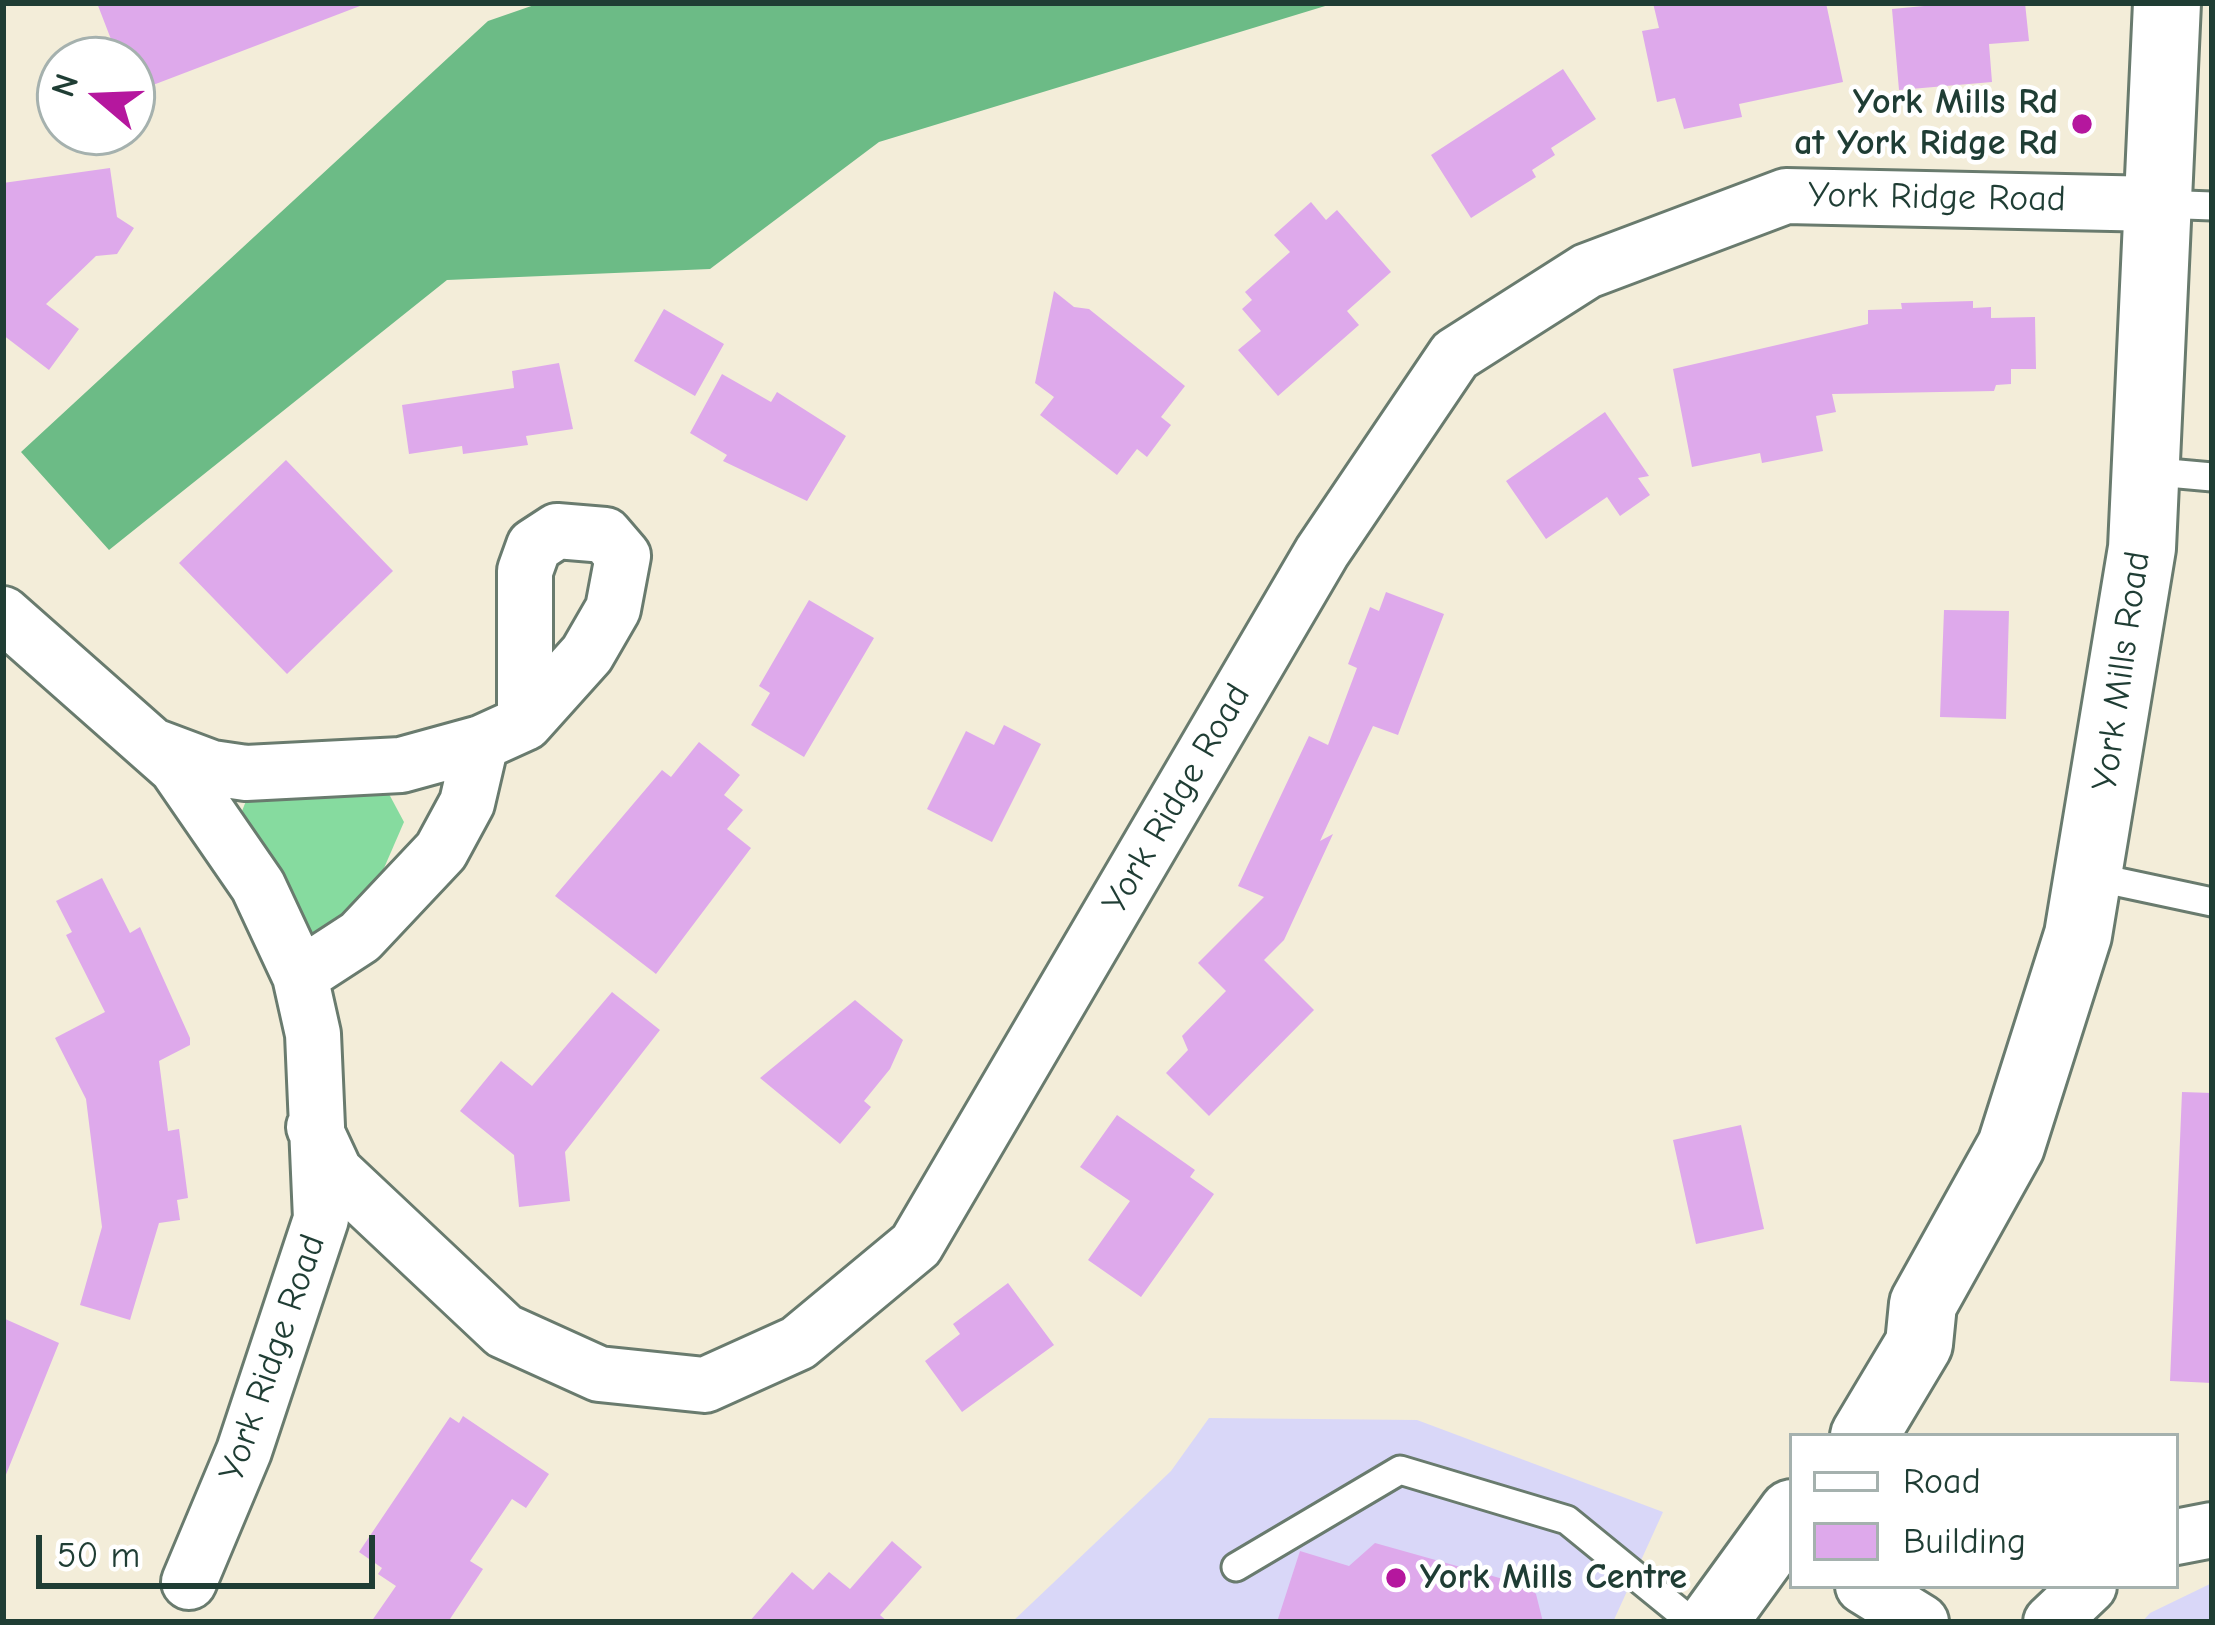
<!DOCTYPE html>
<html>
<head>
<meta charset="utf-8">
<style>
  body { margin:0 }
  #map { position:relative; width:2215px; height:1625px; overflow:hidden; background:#f3edd9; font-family:"Comic Neue",sans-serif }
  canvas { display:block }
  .frame { position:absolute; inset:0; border:6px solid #1f3d34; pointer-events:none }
  .legend { position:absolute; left:1789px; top:1433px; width:390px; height:156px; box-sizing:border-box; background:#fff; border:3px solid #a5b1ae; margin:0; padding:15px 21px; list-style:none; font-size:36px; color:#1f3d34 }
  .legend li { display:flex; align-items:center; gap:24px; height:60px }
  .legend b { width:60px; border:3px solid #a5b1ae }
  .north { position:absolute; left:36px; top:36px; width:120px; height:120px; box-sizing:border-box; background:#fff; border:3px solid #a5b1ae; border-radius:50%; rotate:289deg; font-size:33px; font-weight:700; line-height:48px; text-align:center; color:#1f3d34 }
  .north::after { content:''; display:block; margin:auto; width:42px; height:54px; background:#b5179e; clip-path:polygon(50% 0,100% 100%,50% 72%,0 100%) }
  .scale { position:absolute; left:36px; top:1535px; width:339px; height:54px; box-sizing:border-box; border:6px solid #1f3d34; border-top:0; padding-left:15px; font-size:36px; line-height:42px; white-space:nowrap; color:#1f3d34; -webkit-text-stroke:9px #fff; paint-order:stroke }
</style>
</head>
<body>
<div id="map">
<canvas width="2215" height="1625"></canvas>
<div class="frame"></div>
<ul class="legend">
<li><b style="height:15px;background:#fff"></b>Road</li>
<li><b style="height:33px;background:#dea9eb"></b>Building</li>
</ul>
<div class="north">N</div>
<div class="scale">50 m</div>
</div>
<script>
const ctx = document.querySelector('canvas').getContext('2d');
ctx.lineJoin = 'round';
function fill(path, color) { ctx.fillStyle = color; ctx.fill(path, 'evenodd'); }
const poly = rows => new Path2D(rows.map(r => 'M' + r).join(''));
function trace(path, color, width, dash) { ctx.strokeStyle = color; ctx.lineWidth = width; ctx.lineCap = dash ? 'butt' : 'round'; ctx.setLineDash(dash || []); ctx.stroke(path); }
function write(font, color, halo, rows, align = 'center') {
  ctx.font = font + ' "Comic Neue",sans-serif'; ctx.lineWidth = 9; ctx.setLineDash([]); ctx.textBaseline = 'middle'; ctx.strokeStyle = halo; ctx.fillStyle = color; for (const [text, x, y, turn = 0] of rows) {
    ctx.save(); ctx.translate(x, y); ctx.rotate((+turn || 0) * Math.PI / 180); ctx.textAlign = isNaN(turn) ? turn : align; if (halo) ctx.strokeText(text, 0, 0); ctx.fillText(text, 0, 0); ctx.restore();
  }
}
fill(poly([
  [1209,1418,1417,1420,1663,1512,1613,1622,1012,1622,1171,1471],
  [2212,1583,2212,1622,2142,1622,2150,1613]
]), '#d9d7f8');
fill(poly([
  [354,780,389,794,404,822,355,935,317,941,300,937,236,826,246,801]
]), '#86db9f');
fill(poly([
  [540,3,1335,3,879,142,710,269,447,280,109,550,21,452,488,21]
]), '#6cbb86');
fill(poly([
  [97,3,359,3,360,6,132,93,132,60,119,60],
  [1653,3,1826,3,1843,82,1739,104,1742,117,1684,129,1675,98,1657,102,1642,31,1659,28],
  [1956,3,2025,3,2029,41,1989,44,1992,82,1899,90,1892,9],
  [1563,69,1596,119,1551,148,1555,155,1532,170,1536,177,1471,218,1431,155],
  [110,168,117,217,134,228,117,254,96,256,46,304,79,329,49,370,3,335,3,183],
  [1311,202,1326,220,1337,210,1391,272,1347,311,1359,325,1278,396,1238,350,1261,331,1242,309,1252,300,1245,292,1290,252,1274,235],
  [1054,291,1074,307,1089,309,1185,386,1161,417,1171,425,1147,457,1137,449,1117,475,1040,415,1054,397,1035,383],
  [1973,301,1973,308,1991,307,1991,318,2035,317,2036,369,2011,369,2011,384,1996,385,1994,391,1832,394,1836,412,1816,416,1823,451,1762,463,1760,453,1692,467,1673,369,1868,324,1868,310,1902,309,1901,303],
  [664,309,724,344,695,396,634,361],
  [559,363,573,429,526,436,528,445,463,454,462,446,409,454,402,405,514,388,512,371],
  [722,374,771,402,777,392,846,436,807,501,723,461,727,455,690,433],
  [1605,412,1649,476,1638,478,1650,495,1620,516,1607,497,1546,539,1506,481],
  [286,460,393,571,287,674,179,563],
  [1386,592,1444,614,1398,735,1373,726,1320,841,1333,834,1284,940,1264,960,1314,1010,1209,1116,1166,1073,1188,1050,1182,1036,1226,991,1198,963,1264,897,1238,886,1309,736,1328,745,1357,668,1348,664,1370,607,1379,611],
  [809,600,874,638,804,757,751,725,770,693,759,686],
  [1944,610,2009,611,2006,719,1940,717],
  [1004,725,1041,744,992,842,927,809,966,731,994,745],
  [699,742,740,775,724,795,743,810,727,829,751,848,656,974,555,896,662,770,671,777],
  [102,878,130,933,140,927,190,1038,190,1045,159,1061,168,1131,179,1129,188,1198,177,1200,180,1220,159,1223,130,1320,80,1305,102,1227,86,1099,55,1038,105,1012,66,935,72,932,56,901],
  [612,992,660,1030,565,1152,570,1201,519,1207,514,1155,460,1111,501,1061,532,1086],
  [855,1000,903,1040,890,1069,864,1101,871,1107,840,1144,760,1078],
  [2182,1092,2212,1093,2212,1383,2170,1381],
  [1117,1115,1195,1170,1190,1177,1214,1194,1141,1297,1088,1260,1130,1201,1080,1167],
  [1741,1125,1764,1229,1696,1244,1673,1140],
  [1008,1283,1054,1345,962,1412,925,1361,960,1334,953,1324],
  [3,1318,59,1343,3,1482],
  [463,1416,549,1474,526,1508,512,1499,470,1561,483,1569,448,1622,371,1622,396,1586,378,1574,382,1568,359,1552,450,1417,459,1423],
  [892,1541,922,1567,880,1615,888,1622,749,1622,792,1572,813,1590,829,1572,850,1589],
  [1375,1543,1528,1586,1536,1594,1543,1622,1277,1622,1300,1551,1349,1566]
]), '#dea9eb');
const service = poly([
  [2158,204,2212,206],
  [2146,471,2212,477],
  [2090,876,2212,902],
  [1236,1567,1400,1470,1567,1520,1692,1622]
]);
const minor = poly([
  [3,614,176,767,258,886,300,976,313,1034,321,1219,244,1451,189,1582],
  [156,747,212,768,246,773,401,765,481,743,525,723,587,654,613,609,623,556,605,535,557,531,534,546,525,571,525,723],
  [300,976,360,937,441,851,467,803,481,743],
  [314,1127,335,1172,504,1331,599,1374,705,1385,798,1343,916,1245,1322,552,1455,355,1587,271,1786,196,2158,204],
  [2176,1537,2212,1530],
  [1863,1586,1921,1622],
  [2051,1622,2089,1586]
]);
const secondary = poly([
  [1864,1436,1919,1344,1923,1304,2011,1146,2078,935,2142,548,2167,3],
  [1713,1622,1792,1513]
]);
trace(service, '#697b6e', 33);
trace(minor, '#697b6e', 60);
trace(secondary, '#697b6e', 72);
trace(service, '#fff', 27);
trace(minor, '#fff', 54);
trace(secondary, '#fff', 66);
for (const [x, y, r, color] of [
  [2082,124,12,"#b5179e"],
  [1396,1578,12,"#b5179e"]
]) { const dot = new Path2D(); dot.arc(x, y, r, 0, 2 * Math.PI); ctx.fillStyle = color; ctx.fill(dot); trace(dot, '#fff', 4.5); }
write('bold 36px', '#1f3d34', '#fff', [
  ["York Mills Rd",2058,103],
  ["at York Ridge Rd",2058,144],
  ["York Mills Centre",1420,1578,"left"]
], 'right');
write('36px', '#1f3d34', '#fff', [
  ["York Ridge Road",1937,198,1],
  ["York Mills Road",2122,671,-82],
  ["York Ridge Road",1177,799,-60],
  ["York Ridge Road",273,1358,-71]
]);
</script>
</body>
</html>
